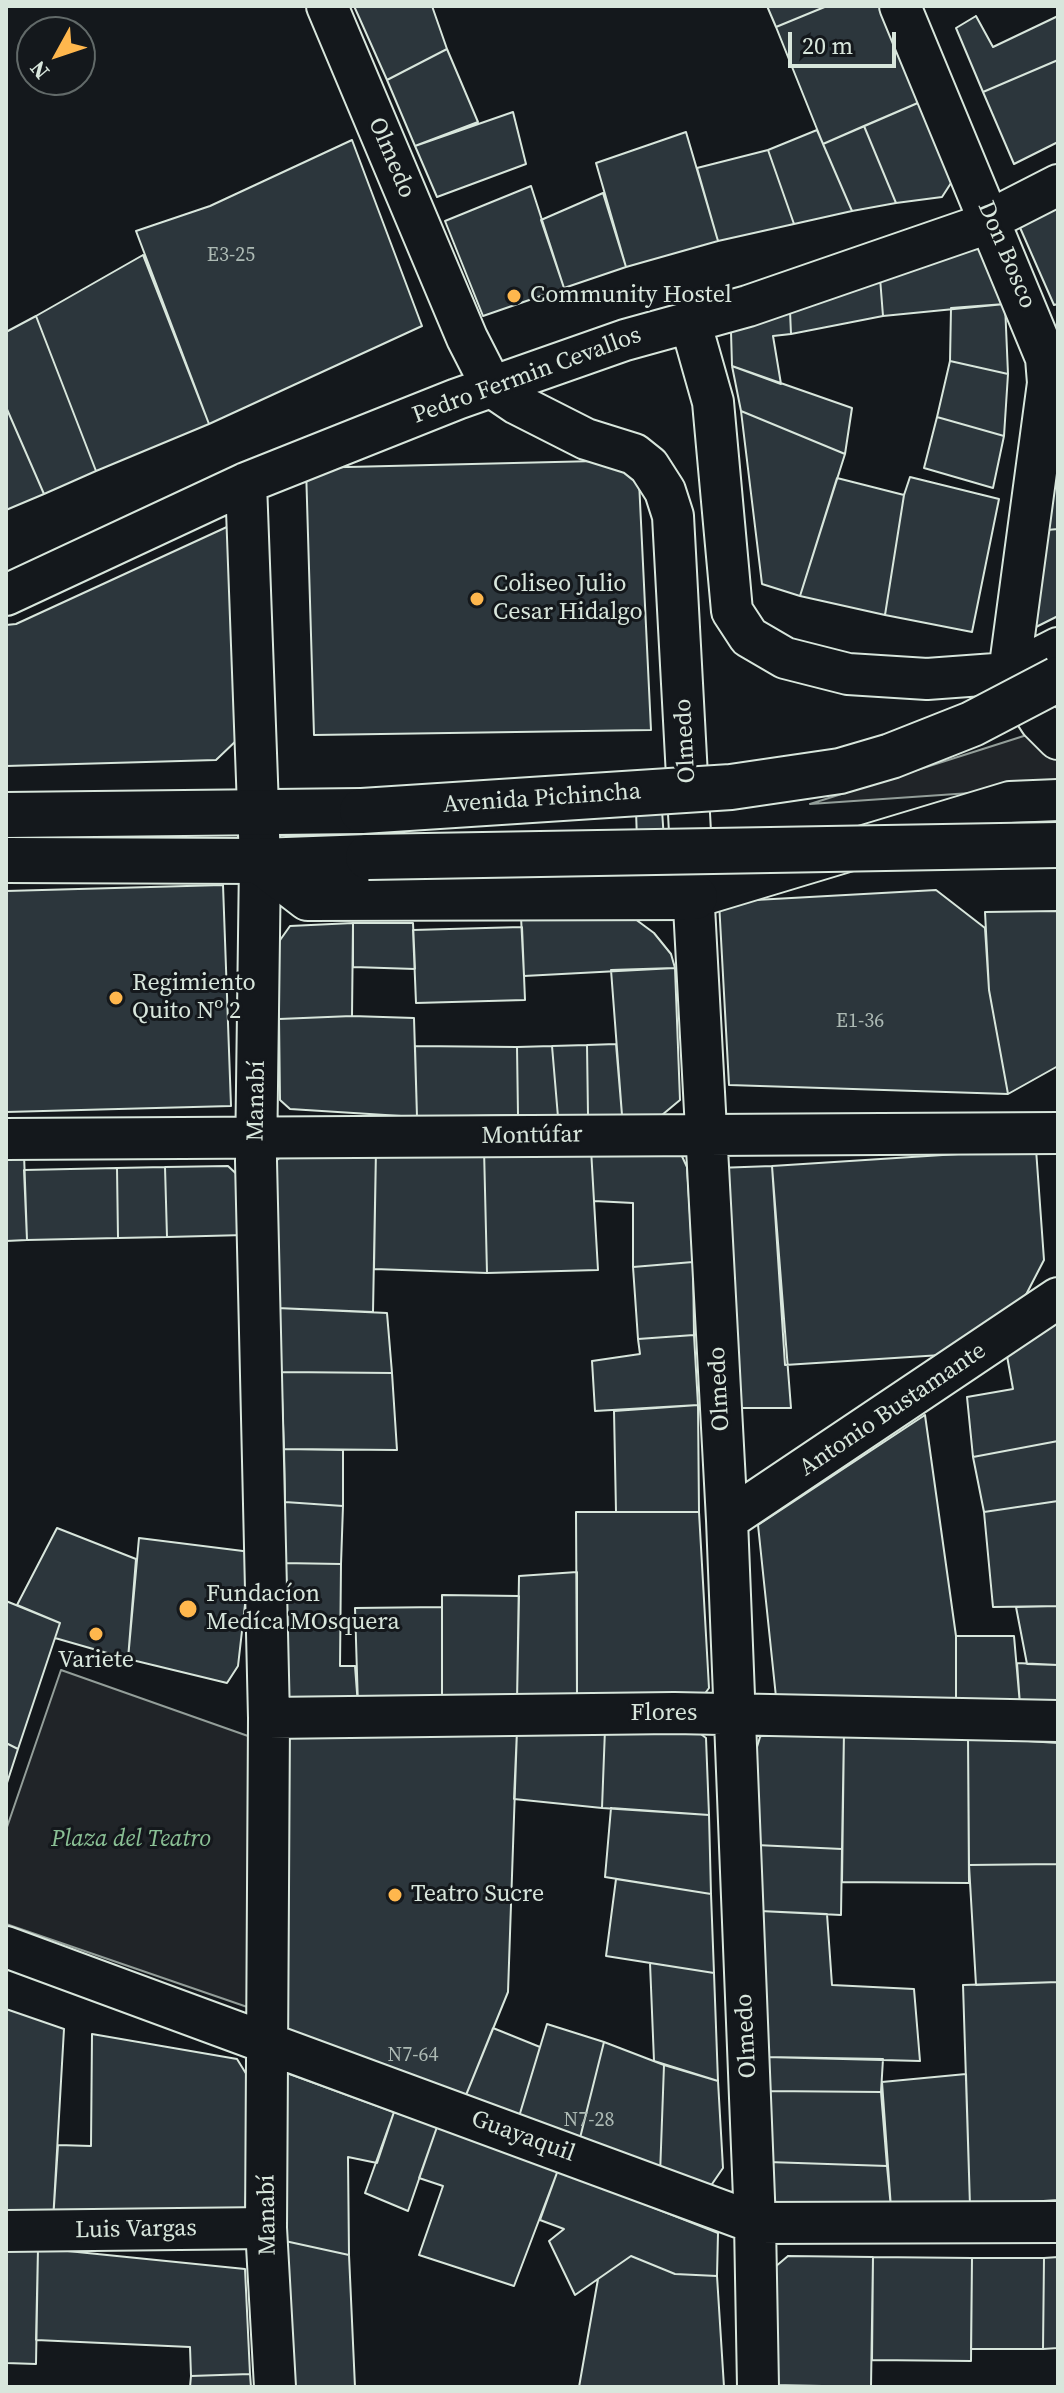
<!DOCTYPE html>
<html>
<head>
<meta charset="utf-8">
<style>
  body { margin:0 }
  #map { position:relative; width:1064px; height:2393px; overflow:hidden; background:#14181c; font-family:"Source Serif 4",serif }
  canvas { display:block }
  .frame { position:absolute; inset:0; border:8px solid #d8e6dc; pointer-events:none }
  .north { position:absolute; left:16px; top:16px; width:80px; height:80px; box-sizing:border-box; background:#14181c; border:2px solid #626a69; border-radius:50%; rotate:230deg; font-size:22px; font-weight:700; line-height:32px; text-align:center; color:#d8e6dc }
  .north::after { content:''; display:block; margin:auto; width:28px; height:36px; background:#ffb74d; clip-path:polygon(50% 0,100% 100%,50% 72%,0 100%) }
  .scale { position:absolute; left:788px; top:32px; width:108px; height:36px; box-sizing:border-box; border:4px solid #d8e6dc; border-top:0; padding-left:10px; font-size:24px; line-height:28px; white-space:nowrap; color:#d8e6dc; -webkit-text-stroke:6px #14181c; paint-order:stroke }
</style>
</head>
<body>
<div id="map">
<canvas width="1064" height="2393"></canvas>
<div class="frame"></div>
<div class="north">N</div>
<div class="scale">20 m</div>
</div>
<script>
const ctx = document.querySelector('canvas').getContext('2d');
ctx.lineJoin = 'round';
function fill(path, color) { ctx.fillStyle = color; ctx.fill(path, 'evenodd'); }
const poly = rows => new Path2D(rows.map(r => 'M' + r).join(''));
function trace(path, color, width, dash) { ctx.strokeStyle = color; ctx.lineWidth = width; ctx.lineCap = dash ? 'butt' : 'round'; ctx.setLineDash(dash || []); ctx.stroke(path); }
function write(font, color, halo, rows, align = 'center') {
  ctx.font = font + ' "Source Serif 4",serif'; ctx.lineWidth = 6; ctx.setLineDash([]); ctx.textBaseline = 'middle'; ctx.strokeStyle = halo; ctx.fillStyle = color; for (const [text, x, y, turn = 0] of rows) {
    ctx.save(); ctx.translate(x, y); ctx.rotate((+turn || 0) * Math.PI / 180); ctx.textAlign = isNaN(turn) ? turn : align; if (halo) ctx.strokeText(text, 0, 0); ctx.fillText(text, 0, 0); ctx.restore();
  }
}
const green = poly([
  [1030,734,1058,757,1058,787,810,804,1030,734],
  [61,1670,248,1736,256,2010,6,1924,6,1830,61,1670]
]);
fill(green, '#202428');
trace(green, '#939e99', 2);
const building = poly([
  [354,6,432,6,447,49,387,80,354,6],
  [767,6,827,6,776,27,767,6],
  [827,6,887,6,927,99,823,144,776,27,827,6],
  [976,16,993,47,1058,16,1058,60,983,92,956,28,976,16],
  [447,49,478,122,415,146,387,80,447,49],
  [1058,60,1058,142,1014,164,983,92,1058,60],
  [927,99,953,180,942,197,896,203,864,126,927,99],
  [513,112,526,164,437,197,415,146,513,112],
  [864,126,896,203,852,211,823,144,864,126],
  [817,130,852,211,794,224,768,150,817,130],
  [686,132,718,241,626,267,596,163,686,132],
  [352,140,422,326,209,424,136,231,210,206,352,140],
  [768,150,794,224,718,241,697,168,768,150],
  [531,186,564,288,483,316,445,221,531,186],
  [1058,190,1058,304,1054,305,1014,214,1058,190],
  [603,193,626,267,564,288,541,220,603,193],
  [979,243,1005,304,883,316,880,278,979,243],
  [143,255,209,424,96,471,36,316,143,255],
  [880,278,883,316,791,334,790,311,880,278],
  [1005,304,1008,374,950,361,951,308,1005,304],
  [790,311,791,334,773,336,781,384,732,366,731,332,746,323,790,311],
  [36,316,96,471,44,494,6,407,6,332,36,316],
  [950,361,1008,374,1004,436,937,417,950,361],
  [732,366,852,408,845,454,741,411,732,366],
  [6,407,44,494,6,510,6,407],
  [741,411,845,454,800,596,762,584,741,411],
  [937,417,1004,436,993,488,924,468,937,417],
  [638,460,651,730,314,735,306,468,638,460],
  [910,477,999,499,972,632,885,615,904,495,910,477],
  [837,478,904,495,885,615,800,596,837,478],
  [1043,481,1058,487,1058,529,1036,531,1043,481],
  [229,526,239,738,216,760,6,766,6,625,16,624,229,526],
  [1058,529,1058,616,1026,632,1036,531,1058,529],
  [636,810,662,810,664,840,637,841,636,810],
  [223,885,231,1106,6,1112,6,891,223,885],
  [936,890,985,928,989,990,1008,1094,729,1085,719,902,936,890],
  [623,910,654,933,671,954,675,968,524,976,521,917,623,910],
  [1058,911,1058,1066,1008,1094,989,990,985,912,1058,911],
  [353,923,352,1016,279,1019,278,943,290,926,353,923],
  [353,923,413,923,415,969,353,967,353,923],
  [522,927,525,1000,416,1003,413,930,522,927],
  [675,968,680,1100,662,1115,622,1115,611,970,675,968],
  [352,1016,414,1018,417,1117,290,1109,280,1100,279,1019,352,1016],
  [616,1044,622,1115,588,1115,587,1045,616,1044],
  [587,1045,588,1115,558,1117,552,1046,587,1045],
  [415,1046,517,1047,518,1115,417,1117,415,1046],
  [552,1046,558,1117,518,1115,517,1047,552,1046],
  [376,1149,484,1149,487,1273,374,1269,376,1149],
  [376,1149,373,1312,277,1308,271,1165,288,1151,376,1149],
  [484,1149,591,1149,598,1270,487,1273,484,1149],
  [591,1149,680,1152,687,1167,693,1262,633,1267,633,1203,594,1201,591,1149],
  [1036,1149,1044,1260,1016,1314,957,1354,785,1365,772,1166,1036,1149],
  [6,1154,24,1154,27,1240,6,1241,6,1154],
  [228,1166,244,1181,245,1235,167,1237,165,1167,228,1166],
  [772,1166,791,1408,734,1408,717,1168,772,1166],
  [165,1167,167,1237,118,1238,117,1168,165,1167],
  [117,1168,118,1238,27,1240,24,1170,117,1168],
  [693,1262,694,1335,638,1339,633,1267,693,1262],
  [277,1308,387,1313,392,1373,281,1372,277,1308],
  [1058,1323,1058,1441,973,1457,967,1397,1013,1389,1007,1356,1058,1323],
  [694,1335,698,1405,595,1411,592,1361,640,1354,638,1339,694,1335],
  [281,1372,392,1373,397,1450,284,1449,281,1372],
  [698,1405,699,1512,616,1512,614,1411,698,1405],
  [925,1415,956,1636,956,1702,776,1697,758,1525,925,1415],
  [1058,1441,1058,1501,984,1512,973,1457,1058,1441],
  [284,1449,343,1450,343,1506,285,1502,284,1449],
  [1058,1501,1058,1606,993,1607,984,1512,1058,1501],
  [285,1502,343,1506,341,1564,282,1563,285,1502],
  [576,1512,699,1512,709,1688,701,1699,577,1699,576,1512],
  [57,1528,136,1559,128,1659,55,1638,60,1623,17,1605,57,1528],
  [139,1538,251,1552,238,1666,227,1683,128,1659,139,1538],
  [282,1563,341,1564,340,1666,355,1666,358,1706,294,1703,282,1697,282,1563],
  [577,1572,577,1699,517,1701,519,1576,577,1572],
  [442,1595,519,1596,517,1701,442,1703,442,1595],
  [6,1601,60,1623,18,1749,6,1743,6,1601],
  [1058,1606,1058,1665,1027,1664,1016,1607,1058,1606],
  [442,1607,442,1703,358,1706,355,1608,442,1607],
  [956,1636,1014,1636,1020,1705,956,1702,956,1636],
  [1017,1663,1058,1665,1058,1707,1020,1705,1017,1663],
  [693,1728,706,1738,709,1815,602,1808,605,1729,693,1728],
  [605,1729,602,1808,514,1799,517,1730,605,1729],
  [517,1730,508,1992,464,2100,279,2031,280,1731,517,1730],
  [768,1731,844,1731,842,1849,756,1845,757,1747,760,1737,768,1731],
  [844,1731,968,1737,969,1883,842,1882,844,1731],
  [968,1737,1058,1743,1058,1864,969,1865,968,1737],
  [6,1743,18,1749,6,1786,6,1743],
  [611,1808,709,1815,711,1894,605,1877,611,1808],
  [756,1845,842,1849,841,1915,760,1911,756,1845],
  [1058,1864,1058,1982,976,1985,969,1865,1058,1864],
  [616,1879,711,1894,714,1973,606,1956,616,1879],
  [760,1911,827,1914,832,1985,914,1989,920,2061,766,2057,760,1911],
  [650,1963,714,1973,718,2081,654,2061,650,1963],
  [1058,1982,1058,2200,970,2206,963,1985,1058,1982],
  [6,2009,64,2029,53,2221,6,2220,6,2009],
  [547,2024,604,2042,579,2142,518,2120,547,2024],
  [493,2028,540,2047,518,2120,464,2100,493,2028],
  [92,2034,237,2059,250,2080,245,2217,53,2221,58,2145,91,2146,92,2034],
  [604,2042,664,2065,660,2175,579,2142,604,2042],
  [766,2057,883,2059,881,2092,765,2091,766,2057],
  [664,2065,718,2081,723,2168,710,2187,660,2175,664,2065],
  [284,2072,394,2112,377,2163,348,2157,349,2255,285,2241,284,2072],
  [966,2074,970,2206,891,2208,882,2082,966,2074],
  [765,2091,881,2092,887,2166,768,2162,765,2091],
  [394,2112,437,2127,408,2211,365,2193,394,2112],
  [437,2127,558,2170,514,2286,419,2255,443,2186,419,2178,437,2127],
  [768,2162,887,2166,891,2208,783,2208,772,2202,768,2162],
  [558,2170,718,2233,717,2276,675,2274,631,2256,575,2295,549,2241,564,2229,540,2220,558,2170],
  [285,2241,349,2255,355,2387,294,2387,285,2241],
  [6,2248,38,2248,36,2364,6,2363,6,2248],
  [38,2248,245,2269,250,2374,191,2376,190,2347,36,2340,38,2248],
  [631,2256,675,2274,717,2276,724,2387,579,2387,598,2279,631,2256],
  [788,2256,873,2257,871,2387,773,2385,775,2267,788,2256],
  [873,2257,972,2258,971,2361,872,2360,873,2257],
  [1058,2257,1058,2348,1043,2349,1044,2258,1058,2257],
  [972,2258,1044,2258,1043,2349,971,2349,972,2258],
  [250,2374,251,2387,190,2387,191,2376,250,2374]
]);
fill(building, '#2c363c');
trace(building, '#d8e6dc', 2);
const minor = poly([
  [327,6,467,338,492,387,517,404,586,439,634,454,649,466,665,491,673,516,727,1520,755,2223,758,2387],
  [900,6,1046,358,1048,383,1009,673,1040,721,1058,739],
  [690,321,713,402,732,611,749,637,785,658,848,674,927,679,1009,673,1058,648],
  [246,483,260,861,256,1161,269,1718,266,2228,275,2387],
  [6,595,246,483,457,399,625,340,748,306,974,228,1058,185],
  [695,897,1010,802,1058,800],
  [6,1139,1058,1133],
  [727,1520,1058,1298],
  [269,1718,674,1713,1058,1721],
  [6,1947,755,2223,1058,2222],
  [6,2231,266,2228]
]);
const major = poly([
  [6,815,362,811],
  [6,860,260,861,368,857],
  [260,861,308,898,695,897]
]);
trace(minor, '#d8e6dc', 44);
trace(major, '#d8e6dc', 48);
trace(minor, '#14181c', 40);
trace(major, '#14181c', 44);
const majorBridge = poly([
  [362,811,731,787,840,771,891,756,972,724,1058,679],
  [368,857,1058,845]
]);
trace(majorBridge, '#d8e6dc', 48, []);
trace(majorBridge, '#14181c', 44);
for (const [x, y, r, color] of [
  [514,296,8,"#ffb74d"],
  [477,599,8,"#ffb74d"],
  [116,998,8,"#ffb74d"],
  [188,1609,10,"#ffb74d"],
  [96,1634,8,"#ffb74d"],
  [395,1895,8,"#ffb74d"]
]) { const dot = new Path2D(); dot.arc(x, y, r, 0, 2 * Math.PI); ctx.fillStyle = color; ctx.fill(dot); trace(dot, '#14181c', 3); }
write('20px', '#adbab4', null, [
  ["E3-25",231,256],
  ["E1-36",860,1022],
  ["N7-64",413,2056],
  ["N7-28",589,2121]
]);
write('24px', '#d8e6dc', '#14181c', [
  ["Olmedo",391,158,67],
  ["Don Bosco",1006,255,67],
  ["Pedro Fermin Cevallos",527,376,-20],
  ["Olmedo",686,741,-93],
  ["Avenida Pichincha",542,799,-4],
  ["Manabí",257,1101,-89],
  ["Montúfar",532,1136,-1],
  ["Olmedo",720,1389,-93],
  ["Antonio Bustamante",893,1410,-34],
  ["Flores",664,1714],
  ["Olmedo",747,2036,-93],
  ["Guayaquil",523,2137,20],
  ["Manabí",268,2215,-91],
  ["Luis Vargas",136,2230,-1]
]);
write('24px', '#d8e6dc', '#14181c', [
  ["Community Hostel",530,296],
  ["Coliseo Julio",493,585],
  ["Cesar Hidalgo",493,613],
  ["Regimiento",132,984],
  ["Quito Nº 2",132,1012],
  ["Fundacíon",206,1595],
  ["Medíca MOsquera",206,1623],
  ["Variete",96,1661,"center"],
  ["Teatro Sucre",411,1895]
], 'left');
write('italic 24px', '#8ac095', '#14181c', [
  ["Plaza del Teatro",131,1840]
]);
</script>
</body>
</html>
